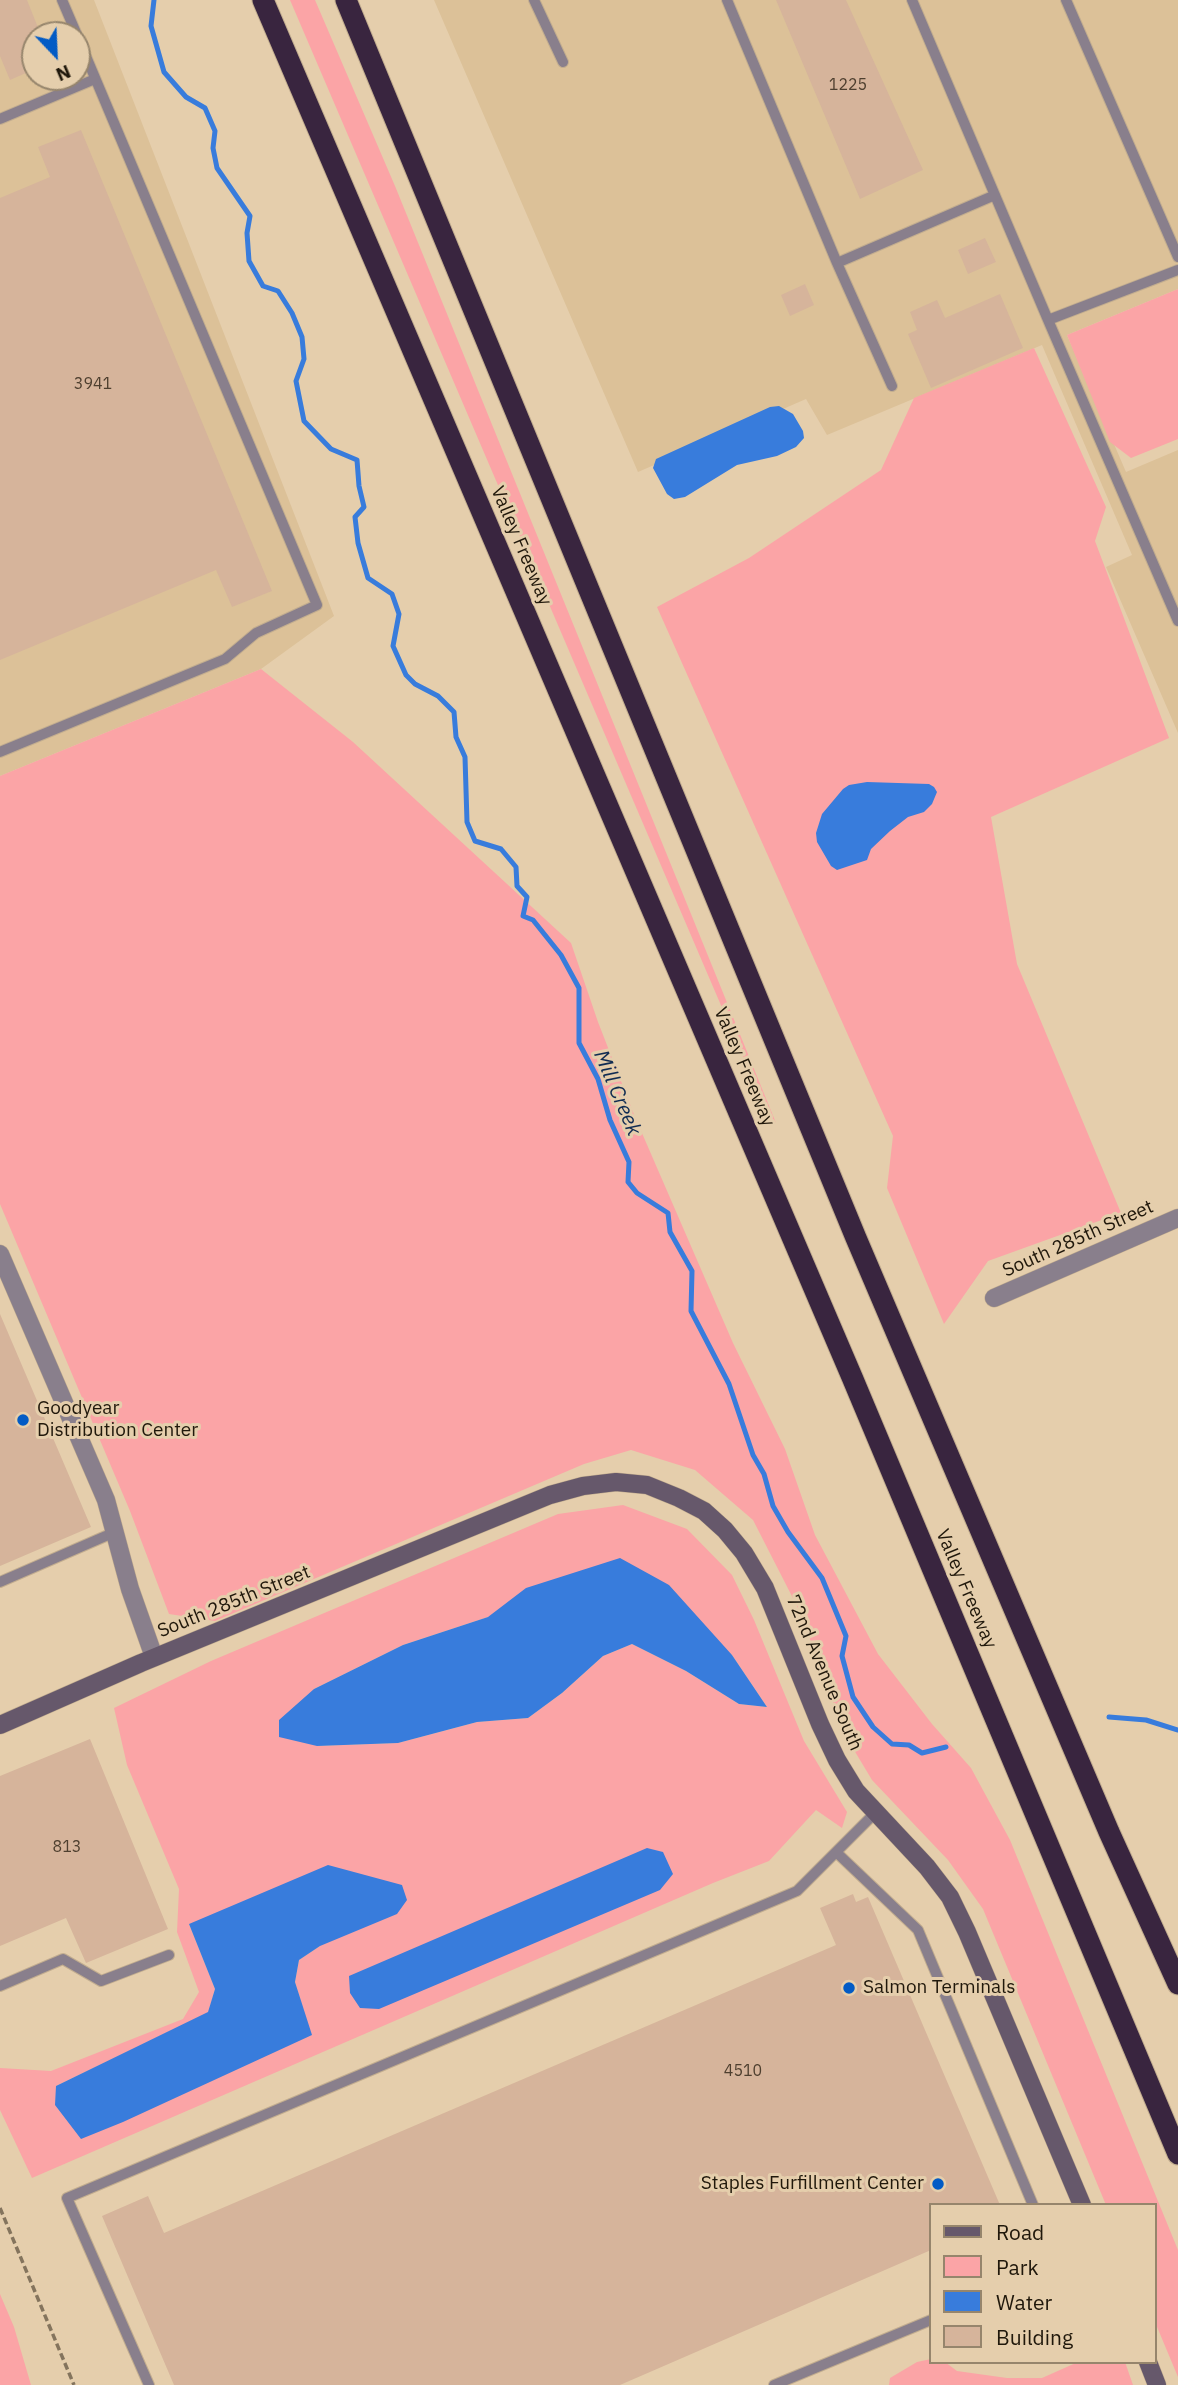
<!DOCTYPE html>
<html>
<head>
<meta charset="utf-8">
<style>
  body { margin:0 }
  #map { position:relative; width:1178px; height:2385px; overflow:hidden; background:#e5ceac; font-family:"IBM Plex Sans",sans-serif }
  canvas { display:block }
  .legend { position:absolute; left:929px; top:2203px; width:228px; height:161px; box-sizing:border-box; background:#e5ceac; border:2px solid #96856c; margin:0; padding:9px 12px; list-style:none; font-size:21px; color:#20180b }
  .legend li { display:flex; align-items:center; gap:14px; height:35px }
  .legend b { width:35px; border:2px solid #96856c }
  .north { position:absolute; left:21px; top:21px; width:70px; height:70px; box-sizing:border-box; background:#e5ceac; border:2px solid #96856c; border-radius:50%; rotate:157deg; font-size:19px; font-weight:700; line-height:28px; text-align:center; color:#20180b }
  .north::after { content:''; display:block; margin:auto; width:24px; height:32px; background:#025bc5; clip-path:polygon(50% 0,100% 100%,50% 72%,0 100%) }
</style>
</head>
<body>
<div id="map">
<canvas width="1178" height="2385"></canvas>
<ul class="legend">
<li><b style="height:9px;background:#66586b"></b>Road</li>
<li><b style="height:19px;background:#fba4a6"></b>Park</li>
<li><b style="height:19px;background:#387cdc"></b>Water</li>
<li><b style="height:19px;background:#d6b49b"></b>Building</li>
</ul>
<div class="north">N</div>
</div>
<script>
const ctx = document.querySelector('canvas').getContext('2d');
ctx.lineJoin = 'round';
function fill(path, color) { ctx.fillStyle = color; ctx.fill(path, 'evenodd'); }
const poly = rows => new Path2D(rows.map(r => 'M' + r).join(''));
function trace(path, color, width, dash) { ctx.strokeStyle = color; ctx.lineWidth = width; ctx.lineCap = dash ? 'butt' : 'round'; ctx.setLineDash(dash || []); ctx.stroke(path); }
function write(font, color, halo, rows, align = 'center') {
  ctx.font = font + ' "IBM Plex Sans",sans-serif'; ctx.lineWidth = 6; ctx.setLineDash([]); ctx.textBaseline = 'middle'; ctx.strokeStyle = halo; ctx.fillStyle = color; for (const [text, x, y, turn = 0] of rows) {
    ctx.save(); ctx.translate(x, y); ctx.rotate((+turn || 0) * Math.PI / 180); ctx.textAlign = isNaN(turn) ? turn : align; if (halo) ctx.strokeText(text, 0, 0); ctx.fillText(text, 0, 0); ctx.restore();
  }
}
fill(poly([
  [0,0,94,0,334,616,261,669,0,776],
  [35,35,77,35,77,77,35,77],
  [434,0,1178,0,1178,289,1067,335,1126,472,1178,450,1178,733,1106,567,1132,555,1042,345,827,435,806,399,638,472]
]), '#dcc198');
fill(poly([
  [290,0,315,0,395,186,776,1123,765,1108],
  [1178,289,1178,439,1131,458,1110,442,1067,335],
  [1034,348,1106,507,1095,541,1169,738,991,817,1017,964,1121,1213,988,1261,944,1324,887,1188,893,1136,657,607,749,558,881,470,914,398],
  [261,669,353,742,571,943,598,1022,635,1117,733,1343,785,1449,815,1535,878,1654,932,1724,971,1768,1010,1840,1178,2250,1178,2377,1155,2322,1155,2205,1106,2205,983,1909,948,1860,872,1780,845,1735,800,1612,753,1520,695,1470,631,1450,584,1464,215,1621,169,1614,130,1511,0,1204,0,776],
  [623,1505,687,1529,732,1575,754,1620,804,1741,847,1812,842,1828,816,1810,769,1861,713,1883,32,2178,0,2110,0,2068,51,2071,183,2019,199,1992,177,1932,179,1889,127,1765,114,1708,211,1661,558,1514],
  [488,1617,732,1655,767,1707,739,1704,686,1671,632,1644,603,1656,562,1693,528,1718,477,1722,398,1743,317,1746,314,1689,403,1645],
  [189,1924,320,1946,299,1960,295,1982,311,2035,56,2086,208,2013,215,1989],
  [0,2294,14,2327,31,2385,0,2385],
  [931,2359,931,2362,945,2362,957,2371,1007,2378,1042,2378,1078,2362,1125,2362,1133,2385,889,2385,890,2378,917,2362]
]), '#fba4a6');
fill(poly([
  [779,406,793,414,803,431,804,438,796,447,777,456,737,465,685,497,674,499,667,494,653,468,656,459,770,407],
  [867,782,929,784,934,787,937,792,932,804,924,812,908,817,890,831,871,849,867,860,837,870,831,866,817,842,816,833,822,814,843,789,849,785],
  [620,1558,669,1585,732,1655,767,1707,739,1704,686,1671,632,1644,603,1656,562,1693,528,1718,477,1722,398,1743,317,1746,279,1737,279,1720,314,1689,403,1645,488,1617,526,1588],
  [647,1848,663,1852,673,1874,660,1890,379,2009,360,2008,350,1993,349,1976],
  [328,1865,402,1885,407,1900,397,1914,320,1946,299,1960,295,1982,312,2035,123,2122,81,2139,55,2105,56,2086,208,2012,215,1989,189,1924]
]), '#387cdc');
trace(poly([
  [154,0,151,26,164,72,186,97,205,108,215,131,213,148,217,168,250,216,247,233,249,261,263,286,278,291,292,313,302,337,304,359,296,381,304,421,331,449,357,460,359,486,364,507,355,517,358,543,368,578,392,594,399,614,393,646,406,675,415,684,438,696,454,712,456,737,465,757,467,822,475,841,501,849,516,867,517,886,527,897,523,916,533,920,561,955,579,988,579,1043,598,1079,610,1120,629,1162,628,1182,637,1193,668,1213,670,1232,692,1271,691,1311,729,1384,753,1455,764,1474,773,1506,788,1532,822,1578,846,1636,842,1656,853,1697,873,1727,892,1744,909,1745,922,1753,946,1747],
  [1109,1717,1146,1720,1178,1730]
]), '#387cdc', 5);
fill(poly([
  [0,0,27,0,41,35,35,35,35,69,10,80,0,56],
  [776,0,846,0,923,170,860,199],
  [81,130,272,591,232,607,216,570,0,660,0,198,50,177,38,147],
  [985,238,996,262,968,274,958,250],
  [805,284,814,305,790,316,781,295],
  [1000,294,1023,348,931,388,908,334,917,330,910,312,937,300,945,318],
  [0,1314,91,1527,0,1566],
  [90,1739,168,1929,86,1963,66,1918,0,1946,0,1776],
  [853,1894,856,1902,868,1897,1000,2205,931,2205,931,2250,620,2385,174,2385,102,2216,148,2196,164,2233,836,1945,820,1908]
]), '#d6b49b');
const lane = poly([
  [62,0,77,35],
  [534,0,563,62],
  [727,0,837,263],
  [912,0,1048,320,1178,270],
  [1066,0,1178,257],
  [0,119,95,79],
  [1048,320,1178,621],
  [892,386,837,263,995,195],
  [0,752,225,659,256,633,317,605,77,35],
  [0,1582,115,1532],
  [836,1852,918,1930,1033,2205],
  [0,1986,63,1959,101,1981,169,1955],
  [149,2385,67,2198,797,1891,875,1813],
  [774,2385,931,2320]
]);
const street = poly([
  [0,1254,106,1500,130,1589,154,1657],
  [994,1298,1178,1218]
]);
const secondary = poly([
  [0,1725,141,1663,550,1495,583,1486,616,1482,647,1485,679,1498,704,1511,725,1530,744,1553,765,1588,820,1724,837,1760,856,1791,927,1867,950,1897,967,1932,1082,2205],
  [1148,2362,1157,2385]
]);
const highway = poly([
  [263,0,852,1377,1178,2154],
  [346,0,856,1238,1109,1832,1178,1984]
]);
trace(lane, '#c2ad8f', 12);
trace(street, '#c2ad8f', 19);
trace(secondary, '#c2ad8f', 19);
trace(highway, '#c2ad8f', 23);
trace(poly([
  [0,2208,74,2385]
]), '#84745d', 3.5, [7, 3.5]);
trace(lane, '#897f8c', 10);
trace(street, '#897f8c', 18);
trace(secondary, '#66586b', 18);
trace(highway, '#39253f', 21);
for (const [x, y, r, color] of [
  [23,1420,7,"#025bc5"],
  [849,1988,7,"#025bc5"],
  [938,2184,7,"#025bc5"]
]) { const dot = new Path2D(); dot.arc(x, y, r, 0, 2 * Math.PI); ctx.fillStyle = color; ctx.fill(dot); trace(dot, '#e5ceac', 2.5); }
write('16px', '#4e3f2f', null, [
  ["1225",848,85],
  ["3941",93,384],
  ["813",67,1847],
  ["4510",743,2071]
]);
write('19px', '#20180b', '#e5ceac', [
  ["Valley Freeway",521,546,67],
  ["Valley Freeway",744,1067,67],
  ["South 285th Street",1078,1239,-24],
  ["Valley Freeway",966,1589,67],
  ["South 285th Street",234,1602,-22],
  ["72nd Avenue South",824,1673,67]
]);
write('19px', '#20180b', '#e5ceac', [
  ["Goodyear",37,1409],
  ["Distribution Center",37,1431],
  ["Salmon Terminals",863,1988],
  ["Staples Furfillment Center",924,2184,"right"]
], 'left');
write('italic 21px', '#112c52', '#e5ceac', [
  ["Mill Creek",617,1093,67]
]);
</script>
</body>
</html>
